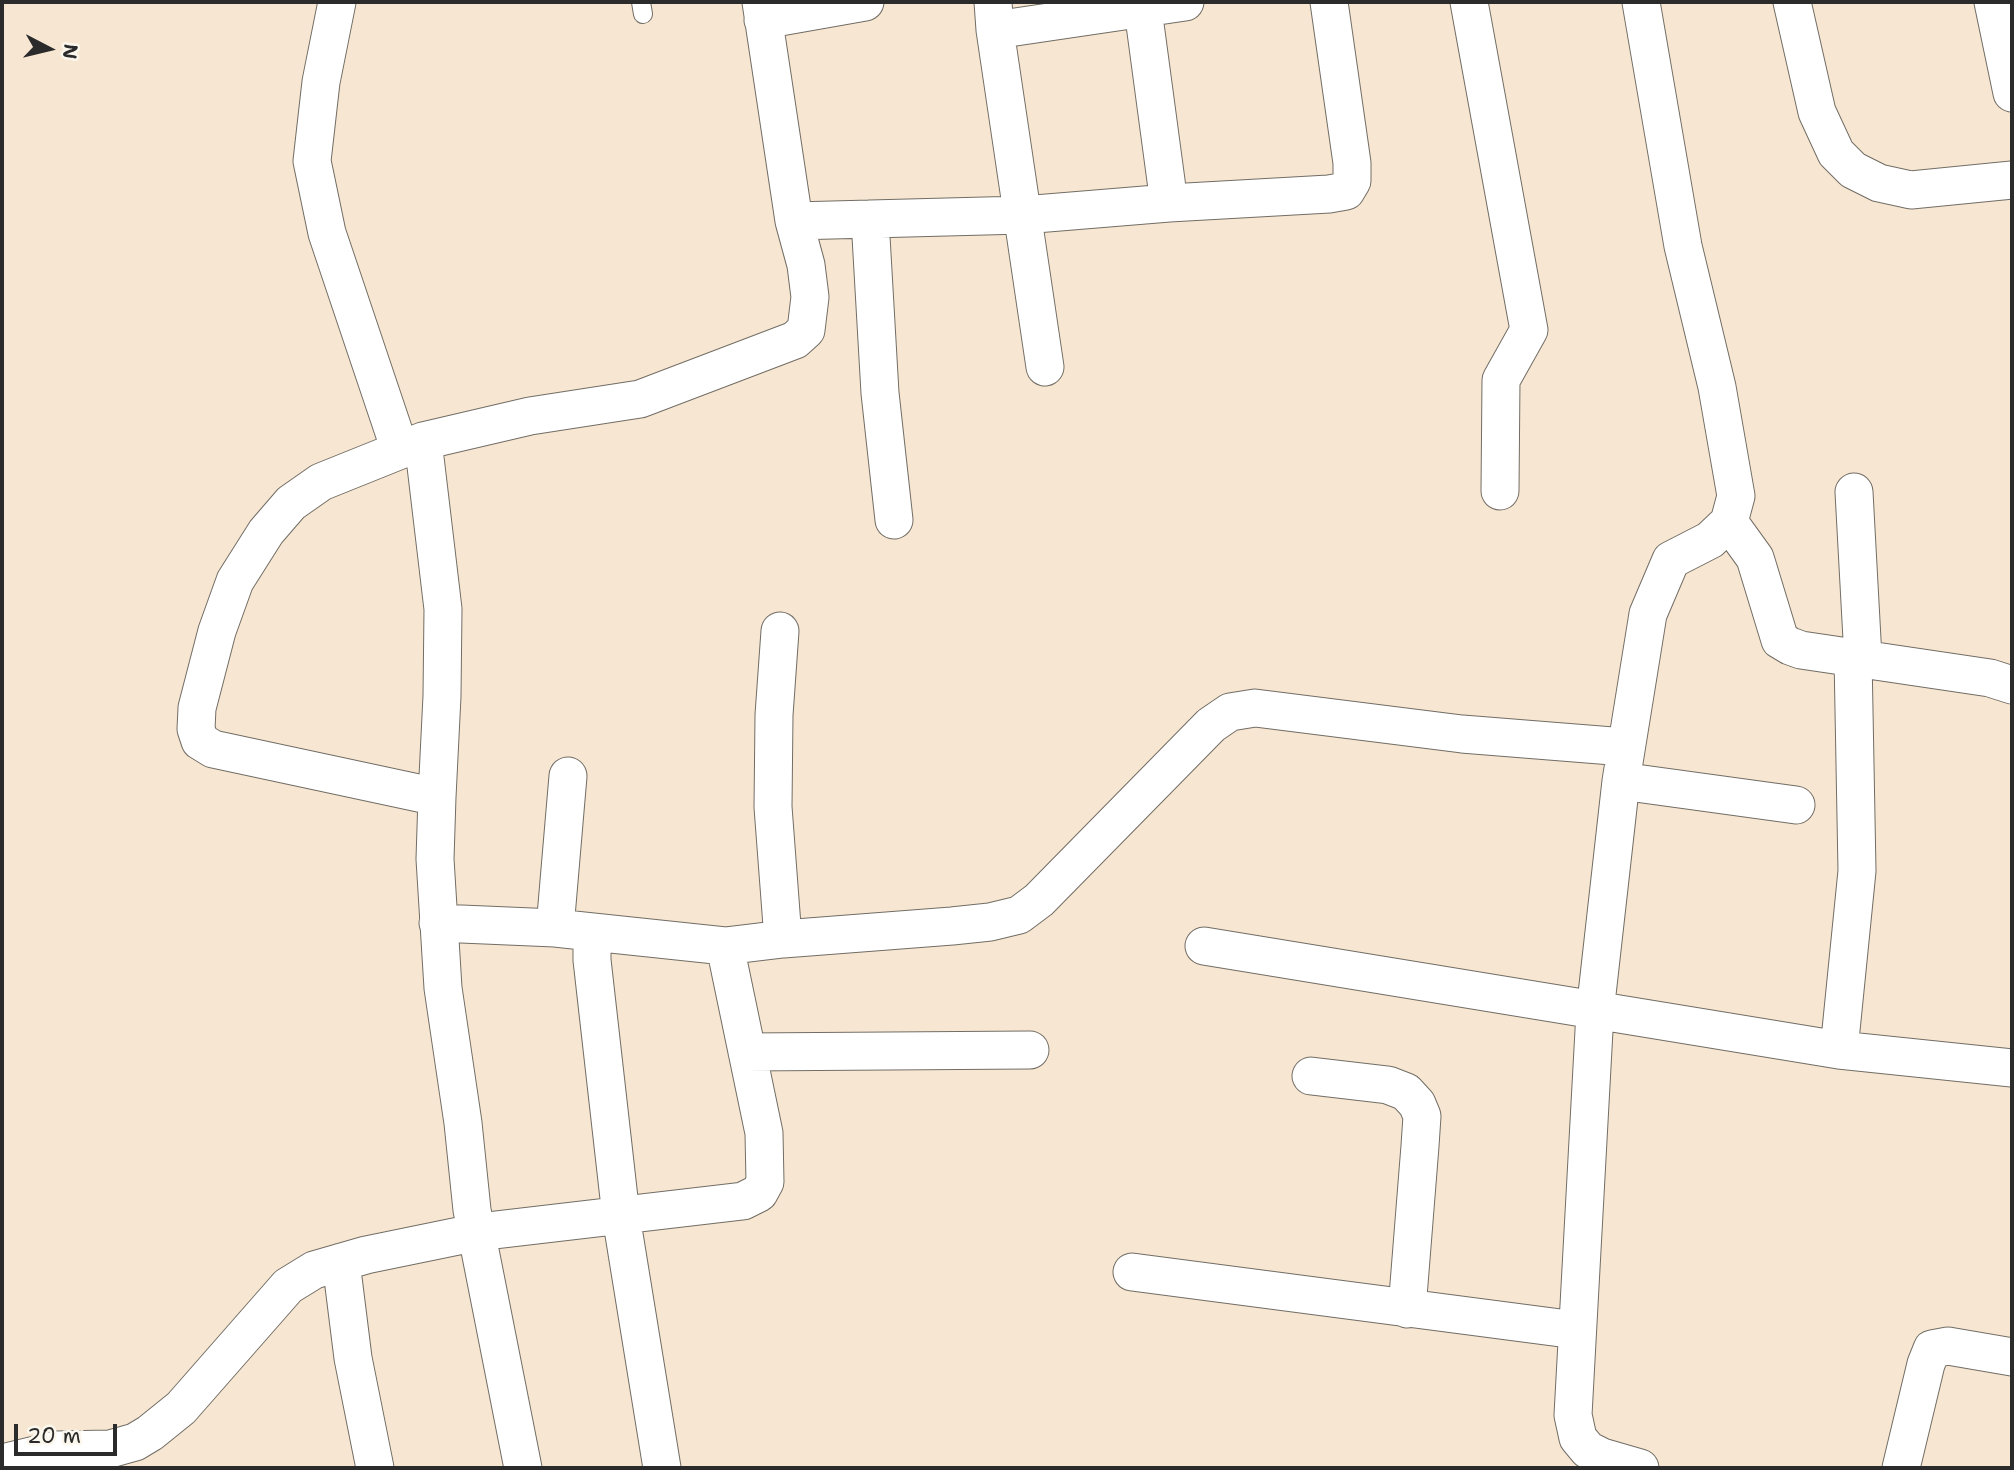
<!DOCTYPE html>
<html>
<head>
<meta charset="utf-8">
<style>
  body { margin:0 }
  #map { position:relative; width:2014px; height:1470px; overflow:hidden; background:#f7e7d2; font-family:"Shantell Sans",sans-serif }
  canvas { display:block }
  .frame { position:absolute; inset:0; border:4px solid #2b2b2b; pointer-events:none }
  .north { position:absolute; left:14px; top:14px; width:70px; height:70px; -webkit-text-stroke:5px #fbf7ec; paint-order:stroke; rotate:97deg; font-size:19px; font-weight:700; line-height:28px; text-align:center; color:#2b2b2b }
  .north::after { content:''; display:block; margin:auto; width:24px; height:32px; background:#2b2b2b; clip-path:polygon(50% 0,100% 100%,50% 72%,0 100%) }
  .scale { position:absolute; left:14px; top:1424px; width:103px; height:32px; box-sizing:border-box; border:4px solid #2b2b2b; border-top:0; padding-left:9px; font-size:21px; line-height:24px; white-space:nowrap; color:#2b2b2b; -webkit-text-stroke:5px #fbf7ec; paint-order:stroke }
</style>
</head>
<body>
<div id="map">
<canvas width="2014" height="1470"></canvas>
<div class="frame"></div>
<div class="north">N</div>
<div class="scale">20 m</div>
</div>
<script>
const ctx = document.querySelector('canvas').getContext('2d');
ctx.lineJoin = 'round';
const poly = rows => new Path2D(rows.map(r => 'M' + r).join(''));
function trace(path, color, width, dash) { ctx.strokeStyle = color; ctx.lineWidth = width; ctx.lineCap = dash ? 'butt' : 'round'; ctx.setLineDash(dash || []); ctx.stroke(path); }
const service = poly([
  [641,2,643,14]
]);
const minor = poly([
  [337,2,321,82,312,161,327,233,400,450],
  [993,2,995,30,1045,367],
  [1142,2,1169,203],
  [1469,2,1529,330,1501,380,1500,491],
  [1792,2,1817,112,1836,153,1853,170,1879,183,1911,190,2012,180],
  [1993,2,2012,93],
  [763,20,865,2],
  [995,30,1185,2],
  [870,219,880,393,894,520],
  [794,221,1023,215,1169,203,1329,194,1346,191,1352,181,1352,163,1329,2],
  [423,441,443,609,442,696,437,797],
  [1854,492,1863,658],
  [1729,522,1755,558,1780,640,1790,646,1801,650,1990,678,2012,685],
  [780,631,774,715,773,807,783,939],
  [1621,781,1796,805],
  [438,923,555,928,725,946,783,939,952,926,990,922,1019,915,1039,900,1211,725,1230,712,1255,708,1462,734,1625,747],
  [555,928,568,776],
  [592,932,592,960,621,1216,662,1468],
  [1204,946,1839,1050,2012,1068],
  [1839,1050,1857,871,1853,657],
  [747,1052,1030,1050],
  [1311,1076,1388,1085,1406,1092,1417,1104,1422,1116,1420,1146,1407,1309],
  [341,1262,353,1358,375,1468],
  [1132,1272,1576,1330],
  [2,1463,56,1450,110,1449,135,1442,150,1433,181,1408,288,1286,314,1270,366,1255,478,1232,743,1201,759,1193,765,1182,764,1133,725,946],
  [523,1468,472,1210,463,1123,443,988,435,859,437,797,213,749,200,741,196,729,197,708,217,631,235,581,266,532,291,503,321,482,423,441,530,416,640,399,795,340,806,330,810,297,806,265,794,221,761,2],
  [1640,1468,1602,1457,1588,1450,1578,1438,1573,1415,1595,1012,1621,781,1648,614,1671,560,1710,540,1729,522,1736,496,1717,387,1683,246,1641,2],
  [1901,1468,1926,1364,1932,1349,1948,1346,2012,1357]
]);
trace(service, '#726d65', 20);
trace(minor, '#726d65', 39);
trace(service, '#fff', 18);
trace(minor, '#fff', 37);
</script>
</body>
</html>
